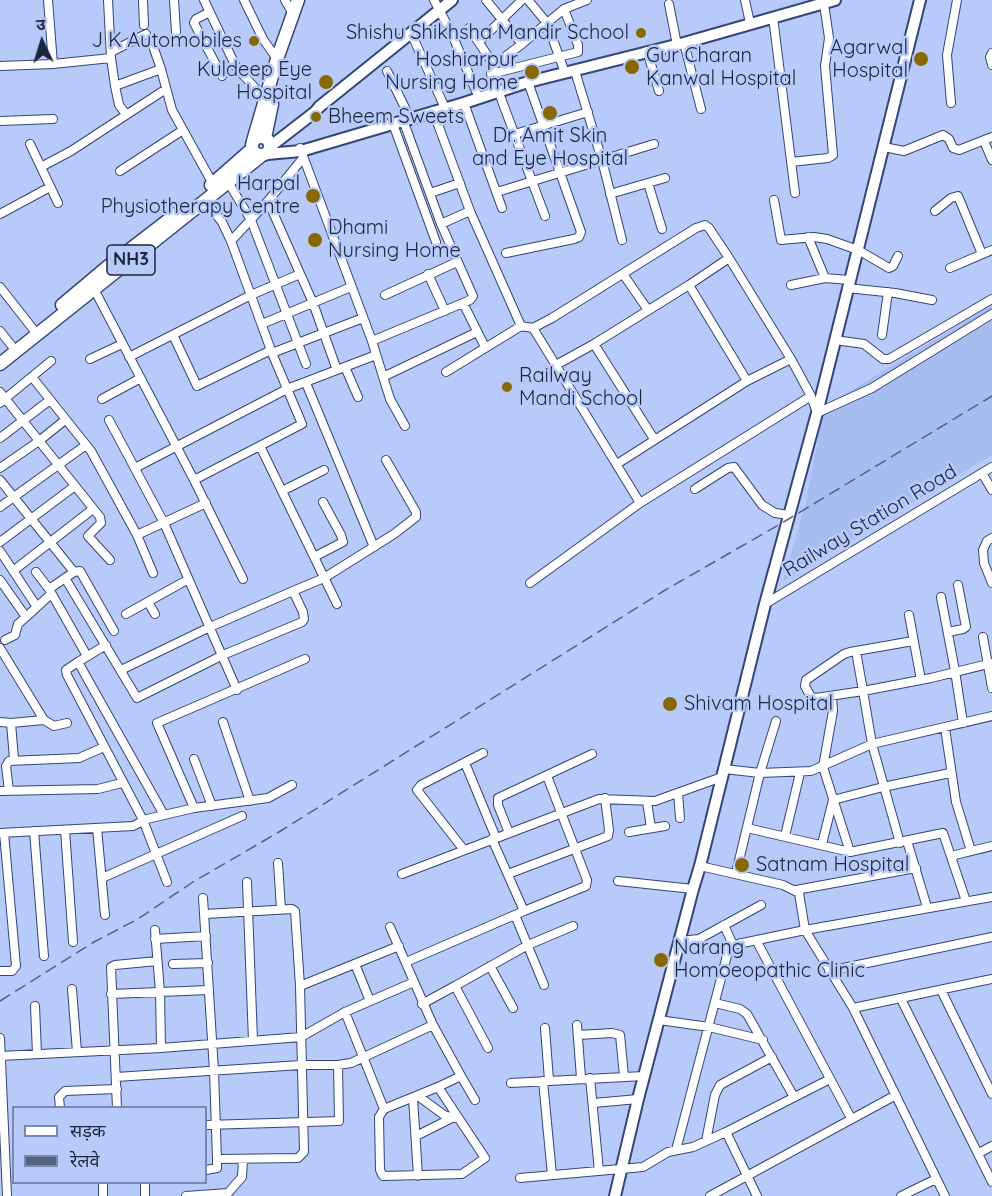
<!DOCTYPE html>
<html>
<head>
<meta charset="utf-8">
<style>
  body { margin:0 }
  #map { position:relative; width:992px; height:1196px; overflow:hidden; background:#b7caf9; font-family:Quicksand,"Noto Sans Devanagari",sans-serif }
  canvas { display:block }
  .legend { position:absolute; left:12px; top:1106px; width:195px; height:78px; box-sizing:border-box; background:#b7caf9; border:2px solid #7988ad; margin:0; padding:8px 10px; list-style:none; font-size:18px; color:#1d253c }
  .legend li { display:flex; align-items:center; gap:12px; height:30px }
  .legend b { width:30px; border:2px solid #7988ad }
  .north { position:absolute; left:12px; top:12px; width:60px; height:60px; -webkit-text-stroke:4px #b7caf9; paint-order:stroke; rotate:356deg; font-size:16px; font-weight:700; line-height:24px; text-align:center; color:#1d253c }
  .north::after { content:''; display:block; margin:auto; width:21px; height:27px; background:#1d253c; clip-path:polygon(50% 0,100% 100%,50% 72%,0 100%) }
</style>
</head>
<body>
<div id="map">
<canvas width="992" height="1196"></canvas>
<ul class="legend">
<li><b style="height:8px;background:#fff"></b>सड़क</li>
<li><b style="height:8px;background:#566282"></b>रेलवे</li>
</ul>
<div class="north">उ</div>
</div>
<script>
const ctx = document.querySelector('canvas').getContext('2d');
ctx.lineJoin = 'round';
function fill(path, color) { ctx.fillStyle = color; ctx.fill(path, 'evenodd'); }
const poly = rows => new Path2D(rows.map(r => 'M' + r).join(''));
function trace(path, color, width, dash) { ctx.strokeStyle = color; ctx.lineWidth = width; ctx.lineCap = dash ? 'butt' : 'round'; ctx.setLineDash(dash || []); ctx.stroke(path); }
function write(font, color, halo, rows, align = 'center') {
  ctx.font = font + ' Quicksand,sans-serif'; ctx.lineWidth = 5; ctx.setLineDash([]); ctx.textBaseline = 'middle'; ctx.strokeStyle = halo; ctx.fillStyle = color; for (const [text, x, y, turn = 0] of rows) {
    ctx.save(); ctx.translate(x, y); ctx.rotate((+turn || 0) * Math.PI / 180); ctx.textAlign = isNaN(turn) ? turn : align; if (halo) ctx.strokeText(text, 0, 0); ctx.fillText(text, 0, 0); ctx.restore();
  }
}
fill(poly([
  [992,305,992,455,783,581,806,503,824,407]
]), '#a7bcef');
const minor = poly([
  [48,0,53,64,111,58,115,86,161,69,172,110,213,184],
  [108,0,111,58],
  [143,0,144,25],
  [174,0,176,32],
  [204,0,236,67,265,99],
  [244,0,263,39,277,59],
  [285,0,293,14],
  [434,0,451,32,479,98],
  [486,0,522,44,547,23,528,0],
  [745,0,750,23],
  [669,4,677,45],
  [208,13,196,19,194,23,222,76],
  [773,17,795,193],
  [469,28,494,65,522,44],
  [411,33,445,108],
  [479,42,522,0],
  [684,43,701,109],
  [153,46,161,69],
  [647,51,659,91],
  [111,52,146,34],
  [992,53,990,57,992,65],
  [0,66,53,64],
  [387,71,410,118],
  [575,71,602,160,622,240],
  [565,73,547,23,564,9,587,0],
  [115,86,119,105,126,114],
  [496,93,491,74,578,52,578,45,564,9],
  [499,93,545,216],
  [464,103,502,208],
  [951,103,947,55,957,0],
  [433,111,470,211,521,326],
  [0,121,53,119],
  [393,124,436,242],
  [515,134,588,112],
  [984,141,992,160],
  [30,144,58,203],
  [884,147,904,151,943,135,949,139,953,148,959,150,992,137],
  [300,148,372,341,390,399,405,426],
  [791,162,828,158,833,155,825,66,829,38,824,4],
  [41,167,71,151,166,89],
  [120,171,183,130],
  [228,182,251,220,306,364],
  [648,183,662,229],
  [497,192,654,144],
  [430,193,460,183],
  [610,194,665,178],
  [774,200,781,240,814,237,827,239,858,250,889,268,893,266,898,256],
  [268,201,313,303,337,370],
  [935,211,951,198,958,196,982,254],
  [0,214,50,187],
  [441,224,470,211],
  [808,237,825,278],
  [231,241,268,201,303,158],
  [506,253,574,239,579,237,581,232,528,82],
  [950,268,992,250],
  [428,274,445,311],
  [623,274,648,310],
  [689,285,747,381],
  [791,285,825,278,849,280],
  [0,287,37,334],
  [847,288,895,293,932,300],
  [94,289,194,480,243,579],
  [385,295,457,262],
  [463,303,485,347],
  [262,324,351,287],
  [533,328,640,503,811,396],
  [0,331,12,346],
  [173,335,197,386,271,350],
  [882,335,888,292],
  [835,340,864,344,883,359,889,359,992,299],
  [372,341,463,303,470,300,473,296,441,224,403,120],
  [594,344,654,439],
  [272,353,363,318],
  [129,357,251,295,300,274],
  [90,359,122,344],
  [556,365,594,344,689,285,729,258],
  [345,367,358,397],
  [446,372,521,326,533,328,552,318,696,228,705,225,709,228,729,258,791,359,811,396,817,413,872,388,992,314],
  [32,377,91,451,137,535,153,573],
  [383,377,477,332],
  [306,383,374,547],
  [0,392,100,517,101,523,88,536,110,560],
  [102,399,139,379],
  [0,403,51,361],
  [109,420,164,523,237,690],
  [0,438,50,400],
  [260,446,337,604],
  [617,464,747,381,791,359],
  [0,468,39,441,65,420],
  [135,468,287,389,376,355],
  [982,473,992,490],
  [0,480,74,572],
  [194,480,302,424,272,353,231,241,222,222,205,201],
  [695,489,728,468,734,467,762,505,775,513,789,515],
  [282,491,324,470],
  [0,507,86,445],
  [137,535,206,503],
  [992,538,987,541,983,550,984,563,992,583],
  [0,542,75,486],
  [0,551,37,607],
  [314,557,343,542,341,535,323,502],
  [13,571,93,509],
  [36,572,49,589,87,656],
  [65,578,137,698,223,655,302,622,304,619,303,612,293,591,210,627,121,670],
  [0,580,26,617,51,594],
  [530,583,640,503],
  [49,589,74,572,80,571,114,631],
  [293,591,324,578,394,534,416,517,416,512,386,460],
  [941,597,955,671,963,723],
  [148,602,155,614],
  [765,604,992,467],
  [126,614,187,580],
  [909,615,921,680],
  [948,632,963,629,966,627,958,585],
  [983,637,992,688],
  [5,640,15,635,18,624,26,617],
  [106,645,78,662,164,815],
  [0,648,44,720],
  [856,651,863,691,816,698,811,697,805,686,806,680,844,654,850,652,856,651,913,641],
  [78,662,66,670,67,675,143,820,167,882],
  [832,696,833,711,823,767,850,852,943,833,966,901],
  [0,722,11,723,44,720,54,726,67,723],
  [223,722,250,801],
  [11,723,14,759],
  [945,728,956,802,971,851],
  [194,759,212,806],
  [465,763,496,838],
  [724,769,760,773,811,771,872,744,992,716],
  [0,791,98,789,122,783],
  [9,791,6,766,9,761,79,758,104,747],
  [678,793,680,818],
  [647,802,651,828],
  [194,808,157,723,305,659],
  [97,828,105,915],
  [747,828,850,852],
  [65,830,73,942],
  [34,831,44,956],
  [629,832,665,826],
  [0,833,133,826,147,819,194,808,268,798,292,785],
  [509,833,498,805,498,798,592,754],
  [785,836,800,773],
  [492,839,524,911],
  [907,841,927,907],
  [900,843,872,744,863,691,931,678,992,663],
  [822,844,833,800,883,787,950,773],
  [464,850,417,790,421,785,483,753],
  [951,856,992,846],
  [278,863,281,909],
  [700,866,783,885,799,893,805,930,853,1008,945,1196],
  [736,873,760,773,776,721],
  [402,874,599,799,655,801,722,777],
  [508,874,608,836,609,830,605,798],
  [102,878,242,816],
  [618,881,693,889],
  [247,882,253,1041],
  [796,890,916,868],
  [203,898,214,1071,217,1159,298,1158,304,1152,300,986,295,911,292,909,205,914],
  [515,915,544,985],
  [724,925,733,945],
  [155,930,160,992,161,1048],
  [155,939,206,936],
  [756,940,851,1118],
  [680,941,699,939,761,905],
  [406,962,524,911,586,886,587,880,547,776],
  [173,964,208,963],
  [355,964,370,1001],
  [490,966,513,1008],
  [0,971,12,971,16,966,4,833],
  [829,971,992,937],
  [300,986,399,946],
  [455,986,528,945,573,926],
  [72,989,77,1052],
  [941,990,992,1094],
  [111,994,209,990],
  [901,999,992,1182],
  [715,1003,740,1009,747,1014,794,1097],
  [422,1004,455,986,488,1048],
  [35,1006,37,1054],
  [853,1008,992,979],
  [345,1012,384,1109,438,1087,485,1158,462,1174,383,1176,380,1170,379,1117,384,1109],
  [659,1020,709,1027,763,1040],
  [433,1025,461,1076,438,1087],
  [577,1025,581,1078],
  [545,1028,549,1080],
  [578,1035,612,1033,620,1035,624,1076],
  [0,1038,7,1196],
  [0,1056,161,1048,301,1037,345,1012,414,982],
  [461,1076,475,1100],
  [116,1077,301,1065,338,1065,351,1063,433,1025,390,927],
  [590,1078,599,1171],
  [543,1081,552,1175],
  [511,1083,644,1076],
  [418,1096,444,1115,459,1119],
  [413,1098,418,1176],
  [594,1103,638,1099],
  [60,1108,59,1097,65,1091,117,1089],
  [117,1108,111,967,115,965,157,961],
  [206,1125,339,1121,338,1065],
  [726,1132,757,1196],
  [416,1136,452,1118],
  [706,1141,715,1095,720,1085,772,1057],
  [676,1150,729,948,733,945,805,930,992,897],
  [979,1153,992,1146],
  [206,1170,217,1168,217,1159],
  [520,1178,643,1167,668,1152,693,1147,726,1132,830,1079],
  [103,1182,103,1196],
  [145,1182,145,1196],
  [186,1196,228,1193,242,1177,243,1159],
  [710,1196,896,1095],
  [901,1196,936,1179]
]);
const major = poly([
  [271,146,315,112,319,107,452,0],
  [267,154,301,151,464,103,528,82,684,43,835,0],
  [615,1196,638,1099,693,889,700,866,765,604,817,413,920,0]
]);
const highway = poly([
  '252 146a9 9 0 1 1 18 0a9 9 0 1 1-18 0Z',
  [265,138,272,104],
  [253,141,277,59,298,0],
  [211,185,252,149],
  [62,305,106,268,184,208],
  [0,364,261,156]
]);
trace(minor, '#344577', 10);
trace(major, '#344577', 14);
trace(highway, '#344577', 15);
trace(minor, '#fff', 8);
trace(major, '#fff', 10);
trace(highway, '#fff', 12);
trace(poly([
  [0,1001,94,942,138,919,193,882,279,832,662,592,787,520,992,396]
]), '#566282', 1.5, [12, 6]);
for (const [x, y, r, color] of [
  [641,33,6,"#876803"],
  [254,41,6,"#876803"],
  [921,59,8,"#876803"],
  [632,67,8,"#876803"],
  [532,72,8,"#876803"],
  [326,82,8,"#876803"],
  [550,113,8,"#876803"],
  [316,117,6,"#876803"],
  [313,196,8,"#876803"],
  [315,240,8,"#876803"],
  [507,387,6,"#876803"],
  [670,704,8,"#876803"],
  [742,865,8,"#876803"],
  [661,960,8,"#876803"]
]) { const dot = new Path2D(); dot.arc(x, y, r, 0, 2 * Math.PI); ctx.fillStyle = color; ctx.fill(dot); trace(dot, '#b7caf9', 2); }
for (const [x, y, w] of [
  [131,260,48]
]) { const box = new Path2D(); box.roundRect(x - w / 2, y - 15, w, 30, 4.5); ctx.fillStyle = '#b7caf9'; ctx.fill(box); trace(box, '#1d253c', 1.5); }
write('bold 18px', '#1d253c', null, [
  ["NH3",131,260]
]);
write('20px', '#1d253c', '#b7caf9', [
  ["Shishu Shikhsha Mandir School",629,33,"right"],
  ["J K Automobiles",242,41,"right"],
  ["Agarwal",908,48,"right"],
  ["Hospital",908,71,"right"],
  ["Gur Charan",646,56],
  ["Kanwal Hospital",646,79],
  ["Hoshiarpur",518,60,"right"],
  ["Nursing Home",518,83,"right"],
  ["Kuldeep Eye",312,70,"right"],
  ["Hospital",312,93,"right"],
  ["Bheem Sweets",328,117],
  ["Dr. Amit Skin",550,136,"center"],
  ["and Eye Hospital",550,159,"center"],
  ["Harpal",300,184,"right"],
  ["Physiotherapy Centre",300,207,"right"],
  ["Dhami",328,228],
  ["Nursing Home",328,251],
  ["Railway",519,376],
  ["Mandi School",519,399],
  ["Shivam Hospital",684,704],
  ["Satnam Hospital",756,865],
  ["Narang",674,948],
  ["Homoeopathic Clinic",674,971]
], 'left');
write('20px', '#1d253c', '#b7caf9', [
  ["Railway Station Road",870,521,-31]
]);
</script>
</body>
</html>
